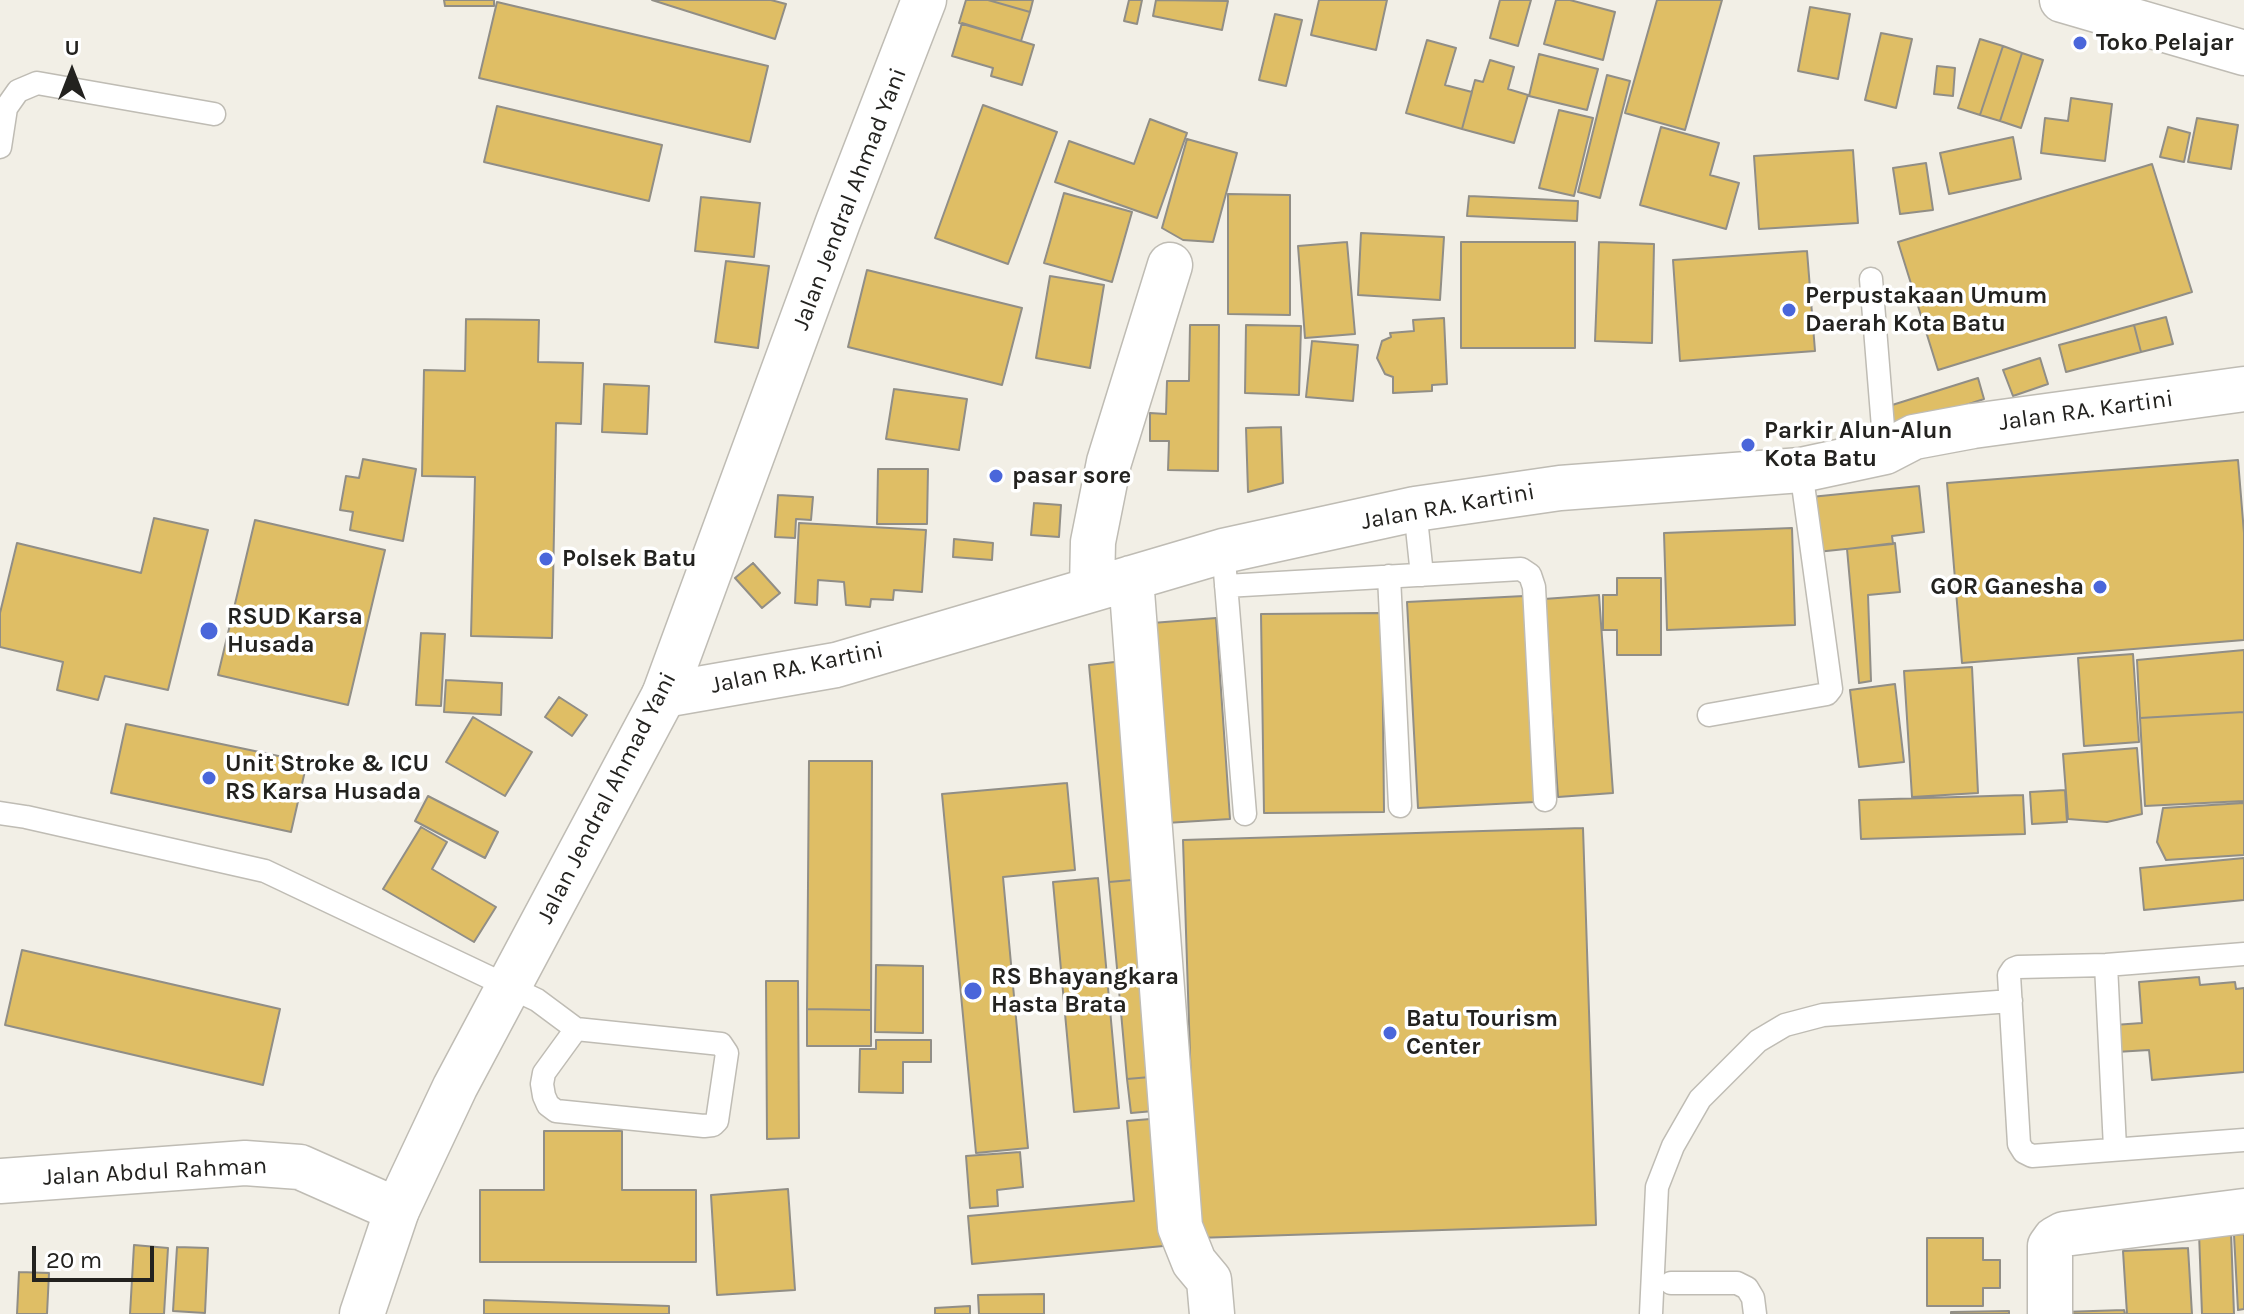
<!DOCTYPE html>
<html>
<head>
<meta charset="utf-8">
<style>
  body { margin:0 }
  #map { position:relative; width:2244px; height:1314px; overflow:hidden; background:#f2efe6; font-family:Karla,sans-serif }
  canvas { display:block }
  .north { position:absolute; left:32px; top:32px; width:80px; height:80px; -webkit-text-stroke:6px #fff; paint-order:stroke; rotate:0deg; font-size:22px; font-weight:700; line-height:32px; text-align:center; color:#23221f }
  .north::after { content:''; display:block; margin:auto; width:28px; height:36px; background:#23221f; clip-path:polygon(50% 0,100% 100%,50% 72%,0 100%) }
  .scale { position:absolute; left:32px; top:1246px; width:122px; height:36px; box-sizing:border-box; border:4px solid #23221f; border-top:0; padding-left:10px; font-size:24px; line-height:28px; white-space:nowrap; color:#23221f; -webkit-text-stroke:6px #fff; paint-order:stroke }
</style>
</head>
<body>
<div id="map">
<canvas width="2244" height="1314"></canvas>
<div class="north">U</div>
<div class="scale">20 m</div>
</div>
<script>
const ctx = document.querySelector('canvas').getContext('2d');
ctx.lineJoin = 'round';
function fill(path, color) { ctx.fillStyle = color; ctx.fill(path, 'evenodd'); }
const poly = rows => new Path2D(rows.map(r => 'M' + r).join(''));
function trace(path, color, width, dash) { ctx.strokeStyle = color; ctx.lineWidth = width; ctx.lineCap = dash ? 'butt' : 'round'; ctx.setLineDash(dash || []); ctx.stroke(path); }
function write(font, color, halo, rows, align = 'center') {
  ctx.font = font + ' Karla,sans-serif'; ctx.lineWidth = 7; ctx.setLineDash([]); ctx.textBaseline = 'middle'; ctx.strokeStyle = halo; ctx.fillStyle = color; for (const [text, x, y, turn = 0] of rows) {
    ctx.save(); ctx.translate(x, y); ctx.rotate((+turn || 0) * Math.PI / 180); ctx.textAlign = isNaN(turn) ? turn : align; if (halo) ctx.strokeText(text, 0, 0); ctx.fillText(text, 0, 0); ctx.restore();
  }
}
const building = poly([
  [444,0,494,0,494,6,445,6,444,0],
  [652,0,771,0,786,4,775,39,652,0],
  [966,0,988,0,1030,12,1021,41,959,23,966,0],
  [988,0,1033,0,1030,12,988,0],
  [1129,0,1142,0,1137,24,1124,21,1129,0],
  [1156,0,1228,1,1222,30,1153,16,1156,0],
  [1319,0,1387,0,1376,50,1311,35,1319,0],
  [1500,0,1531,0,1518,46,1490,38,1500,0],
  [1556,0,1570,0,1615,12,1603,60,1544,44,1556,0],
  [1657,0,1722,0,1685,130,1625,113,1657,0],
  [497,2,768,66,750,142,479,78,497,2],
  [1810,7,1850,14,1838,79,1798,71,1810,7],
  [1275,14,1302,20,1286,86,1259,80,1275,14],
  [962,23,1034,45,1022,85,991,76,993,68,952,56,962,23],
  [1881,33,1912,39,1896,108,1865,100,1881,33],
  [1980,39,2003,46,1980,115,1958,108,1980,39],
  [1427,40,1456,48,1445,85,1472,92,1462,129,1406,113,1427,40],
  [2003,46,2022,53,2000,121,1980,115,2003,46],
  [2022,53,2043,60,2021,128,2000,121,2022,53],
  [1539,54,1598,69,1587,110,1529,96,1539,54],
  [1490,60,1514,67,1508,89,1528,95,1514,143,1462,129,1475,80,1483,82,1490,60],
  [1937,66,1955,68,1953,96,1934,94,1937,66],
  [1607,75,1630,81,1600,198,1578,192,1607,75],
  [2071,98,2112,104,2105,161,2041,153,2045,118,2068,121,2071,98],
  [983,105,1057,132,1008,264,935,238,983,105],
  [497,106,662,145,649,201,484,162,497,106],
  [1559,110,1593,118,1574,196,1539,188,1559,110],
  [2197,118,2238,125,2231,169,2188,162,2197,118],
  [1150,119,1187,133,1157,218,1055,182,1069,141,1134,164,1150,119],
  [1661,127,1719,143,1710,175,1739,183,1726,229,1640,205,1661,127],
  [2168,127,2190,133,2184,162,2160,157,2168,127],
  [2013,137,2021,179,1949,194,1940,153,2013,137],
  [1187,139,1237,153,1213,242,1183,240,1162,228,1187,139],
  [1853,150,1858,223,1759,229,1754,156,1853,150],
  [1926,163,1933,210,1900,214,1893,168,1926,163],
  [2152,164,2192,292,1938,370,1898,242,2152,164],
  [1064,193,1132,212,1112,282,1044,263,1064,193],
  [1228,194,1290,195,1290,315,1228,314,1228,194],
  [1469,196,1578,201,1577,221,1467,216,1469,196],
  [701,197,760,203,754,257,695,251,701,197],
  [1361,233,1444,237,1440,300,1358,295,1361,233],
  [1347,242,1355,334,1305,338,1298,246,1347,242],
  [1461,242,1575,242,1575,348,1461,348,1461,242],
  [1599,242,1654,244,1652,343,1595,341,1599,242],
  [1807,251,1815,351,1680,361,1673,260,1807,251],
  [726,261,769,266,758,348,715,342,726,261],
  [867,270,1022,308,1002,385,848,347,867,270],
  [1050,276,1104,285,1090,368,1036,358,1050,276],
  [2166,317,2173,344,2141,352,2134,325,2166,317],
  [1444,318,1447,384,1432,385,1432,391,1393,393,1393,377,1385,374,1377,358,1382,341,1391,337,1390,333,1414,331,1413,320,1444,318],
  [466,319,539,320,538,362,583,363,581,424,556,423,552,638,471,636,475,477,422,476,424,370,465,371,466,319],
  [1190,325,1219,325,1218,471,1168,470,1169,441,1150,441,1150,413,1166,414,1167,381,1189,381,1190,325],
  [1246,325,1301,326,1299,395,1245,393,1246,325],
  [2134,325,2141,352,2066,372,2059,345,2134,325],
  [1312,341,1358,345,1353,401,1306,397,1312,341],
  [2040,358,2048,384,2013,396,2003,370,2040,358],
  [1978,378,1984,399,1896,428,1889,406,1978,378],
  [604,384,649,386,647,434,602,432,604,384],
  [894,389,967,399,959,450,886,439,894,389],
  [1281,427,1283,483,1248,492,1246,428,1281,427],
  [363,459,416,469,403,541,350,530,353,512,340,510,346,476,359,478,363,459],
  [2238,460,2244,533,2244,640,1962,663,1947,483,2238,460],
  [878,469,928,469,927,524,877,524,878,469],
  [1919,486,1924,532,1892,536,1893,544,1817,552,1811,497,1919,486],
  [778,495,813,497,811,520,796,519,795,538,775,537,778,495],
  [1034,503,1061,505,1059,537,1031,535,1034,503],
  [154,518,208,530,168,690,105,676,98,700,57,690,63,662,0,647,0,613,17,543,141,573,154,518],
  [255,520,385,550,348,705,218,675,255,520],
  [799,523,926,530,922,592,894,590,893,600,871,599,870,607,846,605,844,582,818,580,817,605,795,603,799,523],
  [1792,528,1795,625,1667,630,1664,533,1792,528],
  [954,539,993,543,992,560,953,557,954,539],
  [1895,543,1900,592,1868,595,1871,681,1859,683,1847,549,1895,543],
  [753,563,780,593,762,608,735,578,753,563],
  [1617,578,1661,578,1661,655,1617,655,1617,630,1603,630,1603,595,1617,595,1617,578],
  [1599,595,1613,793,1558,797,1544,599,1599,595],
  [1524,596,1535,802,1418,808,1407,602,1524,596],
  [1382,613,1384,812,1264,813,1261,614,1382,613],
  [1216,618,1230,819,1166,823,1152,623,1216,618],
  [421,633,445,634,441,706,416,705,421,633],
  [2244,650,2244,712,2140,718,2137,660,2244,650],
  [2133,654,2139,742,2084,746,2078,658,2133,654],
  [1123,661,1143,879,1109,882,1089,665,1123,661],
  [1972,667,1978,793,1912,797,1904,671,1972,667],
  [446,680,502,683,501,715,444,712,446,680],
  [1895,684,1904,762,1859,767,1850,690,1895,684],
  [559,697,587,715,572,736,545,717,559,697],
  [2244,712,2244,801,2145,806,2140,718,2244,712],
  [473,717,532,752,505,796,446,762,473,717],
  [126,724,307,762,291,832,111,793,126,724],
  [2137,748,2142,814,2107,822,2068,819,2063,754,2137,748],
  [809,761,872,761,871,1010,807,1009,809,761],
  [1067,783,1075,870,1003,877,1028,1148,976,1153,942,794,1067,783],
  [2065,790,2067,822,2032,824,2030,792,2065,790],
  [2023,795,2025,834,1861,839,1859,800,2023,795],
  [428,796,498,832,485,858,415,821,428,796],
  [2244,803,2244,855,2166,860,2157,842,2163,808,2244,803],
  [421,827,447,842,432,869,496,907,474,942,383,889,421,827],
  [1583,828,1596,1225,1196,1238,1183,840,1583,828],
  [2244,858,2244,900,2144,910,2140,868,2244,858],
  [1098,878,1119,1108,1074,1112,1053,882,1098,878],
  [1143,879,1152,976,1118,979,1109,882,1143,879],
  [22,950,280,1009,263,1085,5,1025,22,950],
  [876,965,923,966,923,1033,875,1032,876,965],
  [1152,976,1162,1076,1127,1079,1118,979,1152,976],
  [2199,977,2200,985,2235,982,2236,989,2244,988,2244,1072,2152,1080,2149,1050,2116,1052,2114,1025,2142,1023,2139,982,2199,977],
  [766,981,798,981,799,1138,767,1139,766,981],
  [807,1009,871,1010,871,1046,807,1046,807,1009],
  [876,1040,931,1040,931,1062,903,1062,903,1093,859,1092,860,1049,876,1049,876,1040],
  [1162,1076,1165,1110,1131,1113,1127,1079,1162,1076],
  [1162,1118,1174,1245,972,1264,968,1216,1134,1201,1127,1121,1162,1118],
  [544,1131,622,1131,622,1190,696,1190,696,1262,480,1262,480,1190,544,1190,544,1131],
  [1020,1152,1023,1187,997,1190,998,1206,970,1208,966,1156,1020,1152],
  [788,1189,795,1290,717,1295,711,1195,788,1189],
  [2231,1232,2234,1314,2202,1314,2199,1233,2231,1232],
  [2244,1234,2244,1309,2238,1310,2234,1235,2244,1234],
  [1927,1238,1983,1238,1983,1260,2000,1260,2000,1288,1983,1288,1983,1306,1927,1306,1927,1238],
  [134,1245,168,1248,164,1314,130,1314,134,1245],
  [177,1247,208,1248,205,1313,173,1311,177,1247],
  [2188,1248,2192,1314,2127,1314,2123,1251,2188,1248],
  [19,1272,49,1273,47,1314,17,1314,19,1272],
  [1044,1294,1044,1314,979,1314,978,1295,1044,1294],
  [484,1300,669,1306,669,1314,484,1314,484,1300],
  [970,1306,970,1314,935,1314,935,1308,970,1306],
  [2124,1310,2125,1314,2063,1314,2063,1312,2124,1310],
  [2009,1311,2009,1314,1951,1314,1951,1312,2009,1311]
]);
fill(building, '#dfbe65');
trace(building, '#918e86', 2);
const lane = poly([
  [0,147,6,108,18,91,37,83,214,114],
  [1871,279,1885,452],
  [1415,509,1422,575],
  [1225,572,1245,814],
  [1389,576,1400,806],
  [1226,586,1521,569,1530,575,1534,587,1545,800],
  [1709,715,1827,694,1831,689,1801,470],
  [0,813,26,817,265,871,537,1000,576,1029,721,1044,727,1053,717,1121,713,1125,704,1126,556,1111,548,1105,544,1096,542,1084,544,1073,576,1029],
  [2244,954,2106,965,2018,967,2013,969,2009,975,2019,1144,2024,1152,2032,1156,2244,1140],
  [2106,965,2115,1148],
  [1671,1283,1737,1283,1747,1288,1753,1298,1755,1314],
  [1651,1314,1657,1187,1673,1146,1700,1099,1758,1041,1785,1025,1823,1015,2011,1001]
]);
const street = poly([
  [1131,578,1180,1227,1194,1262,1209,1280,1212,1314],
  [1092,588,1093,542,1109,462,1170,265],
  [664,695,836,665,1223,551,1415,509,1560,488,1801,470,1885,452,1914,437,1973,426,2244,389],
  [0,1181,245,1163,300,1167,397,1210],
  [2050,1314,2050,1246,2055,1239,2064,1234,2244,1211]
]);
const secondary = poly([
  [2062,0,2244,53]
]);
const primary = poly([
  [362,1314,397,1210,455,1087,664,695,838,222,924,0]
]);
trace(lane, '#bfbcb4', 25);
trace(street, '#bfbcb4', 47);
trace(secondary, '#bfbcb4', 47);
trace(primary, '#bfbcb4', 47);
trace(lane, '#fff', 22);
trace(street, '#fff', 44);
trace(secondary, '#fff', 44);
trace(primary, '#fff', 44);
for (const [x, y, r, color] of [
  [2080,43,8,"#4a66da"],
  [1789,310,8,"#4a66da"],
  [1748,445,8,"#4a66da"],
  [996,476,8,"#4a66da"],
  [546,559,8,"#4a66da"],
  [2100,587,8,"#4a66da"],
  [209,631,10,"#4a66da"],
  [209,778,8,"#4a66da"],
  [973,991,10,"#4a66da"],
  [1390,1033,8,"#4a66da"]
]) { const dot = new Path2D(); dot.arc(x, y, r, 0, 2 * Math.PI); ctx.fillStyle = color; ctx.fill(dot); trace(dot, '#fff', 3); }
write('bold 24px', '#23221f', '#fff', [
  ["Toko Pelajar",2096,43],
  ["Perpustakaan Umum",1805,296],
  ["Daerah Kota Batu",1805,324],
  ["Parkir Alun-Alun",1764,431],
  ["Kota Batu",1764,459],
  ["pasar sore",1012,476],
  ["Polsek Batu",562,559],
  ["GOR Ganesha",2084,587,"right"],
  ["RSUD Karsa",227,617],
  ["Husada",227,645],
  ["Unit Stroke & ICU",225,764],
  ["RS Karsa Husada",225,792],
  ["RS Bhayangkara",991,977],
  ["Hasta Brata",991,1005],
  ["Batu Tourism",1406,1019],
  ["Center",1406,1047]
], 'left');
write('24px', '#23221f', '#fff', [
  ["Jalan Jendral Ahmad Yani",850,199,-69],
  ["Jalan RA. Kartini",2086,411,-8],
  ["Jalan RA. Kartini",1448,507,-10],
  ["Jalan RA. Kartini",797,668,-12],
  ["Jalan Jendral Ahmad Yani",607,798,-63],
  ["Jalan Abdul Rahman",155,1172,-3]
]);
</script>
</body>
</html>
